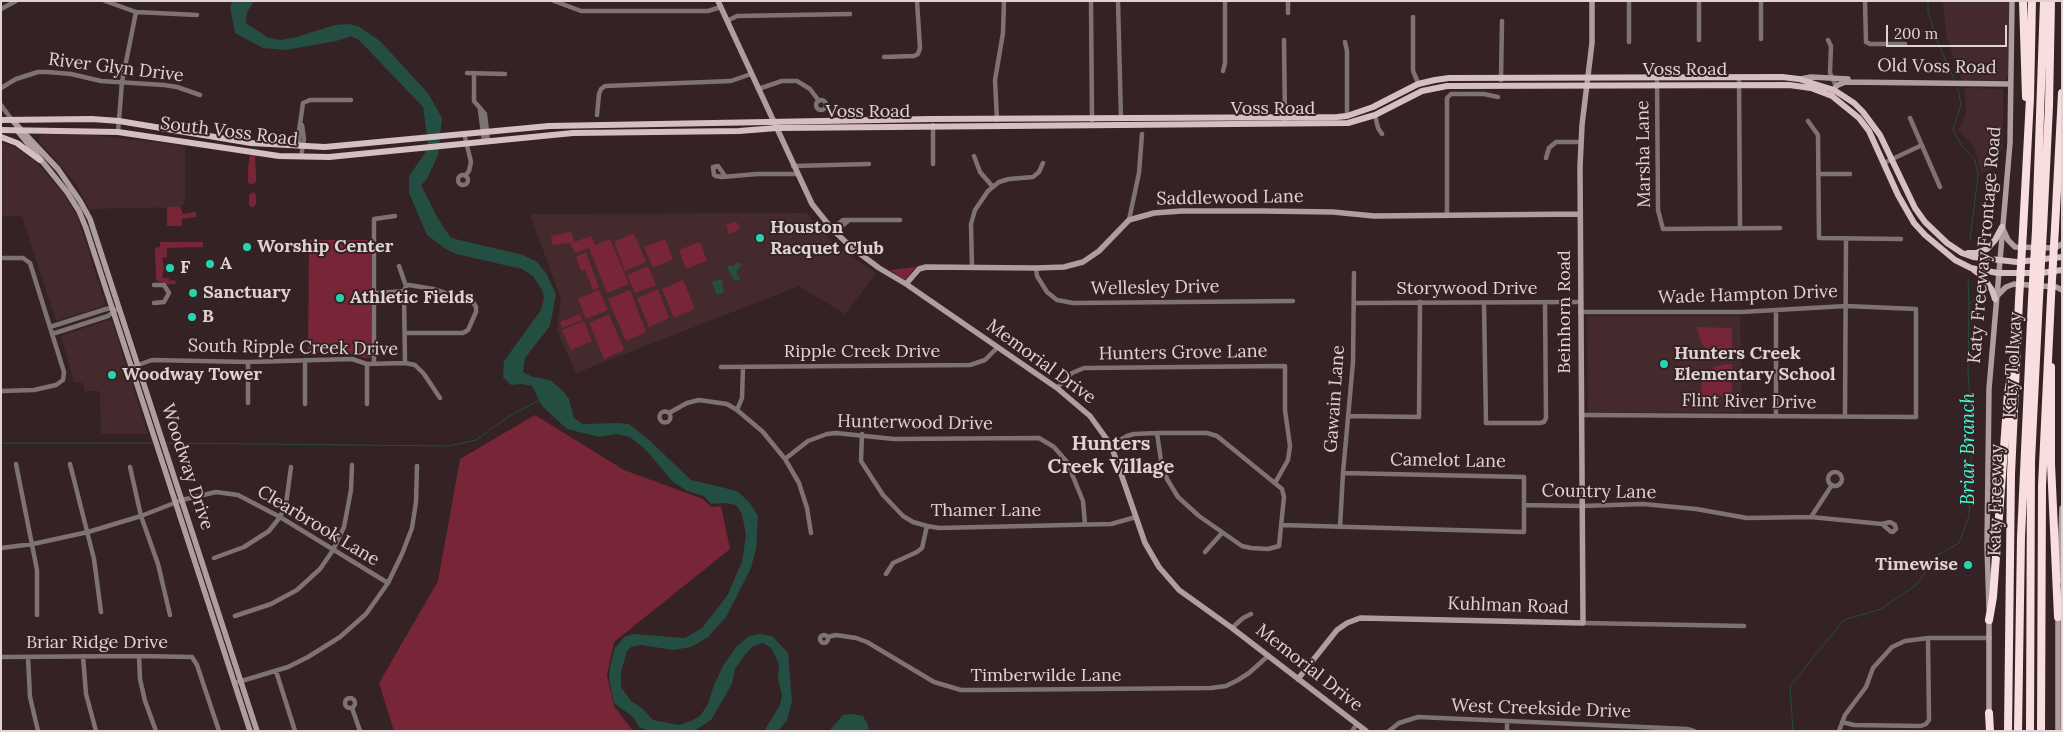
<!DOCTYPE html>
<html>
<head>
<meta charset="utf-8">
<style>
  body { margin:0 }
  #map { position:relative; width:2063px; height:732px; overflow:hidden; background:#352224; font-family:Lora,serif }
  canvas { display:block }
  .frame { position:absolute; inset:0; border:2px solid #e0d3d4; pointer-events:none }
  .scale { position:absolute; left:1886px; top:25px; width:121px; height:22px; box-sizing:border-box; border:2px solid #e0d3d4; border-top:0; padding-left:6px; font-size:15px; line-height:18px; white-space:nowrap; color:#e0d3d4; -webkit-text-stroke:4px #352224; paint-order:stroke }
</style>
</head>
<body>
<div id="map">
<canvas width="2063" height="732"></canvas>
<div class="frame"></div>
<div class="scale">200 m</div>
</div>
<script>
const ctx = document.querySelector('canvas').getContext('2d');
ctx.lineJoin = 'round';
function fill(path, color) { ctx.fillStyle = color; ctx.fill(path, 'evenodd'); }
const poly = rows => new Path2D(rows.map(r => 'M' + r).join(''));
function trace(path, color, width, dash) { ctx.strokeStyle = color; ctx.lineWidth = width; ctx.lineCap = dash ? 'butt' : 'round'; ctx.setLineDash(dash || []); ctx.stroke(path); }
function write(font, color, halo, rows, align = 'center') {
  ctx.font = font + ' Lora,serif'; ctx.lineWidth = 4; ctx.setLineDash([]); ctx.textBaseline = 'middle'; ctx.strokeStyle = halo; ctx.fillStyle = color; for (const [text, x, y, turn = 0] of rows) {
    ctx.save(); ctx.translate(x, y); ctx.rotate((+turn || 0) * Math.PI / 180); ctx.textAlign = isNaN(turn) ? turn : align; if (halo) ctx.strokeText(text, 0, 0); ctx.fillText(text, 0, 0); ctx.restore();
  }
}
fill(poly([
  [1943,1,2009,1,2008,75,2006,80,1962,82,1946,36],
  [1965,88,2003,89,2003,148,1991,170,1981,173,1974,146,1958,130,1966,115],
  [45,134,94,135,185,146,185,202,180,207,89,209,76,184,40,142,39,136],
  [1,142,15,147,35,161,61,190,77,215,105,303,103,306,56,321,22,216,1,216],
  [806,213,837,247,876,273,845,314,799,286,576,373,557,331,561,299,530,214],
  [1587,316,1740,316,1742,412,1588,413],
  [109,320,112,321,148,434,101,434,100,393,99,391,84,391,83,383,74,382,61,336]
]), '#442a2d');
fill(poly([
  [250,155,255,156,256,174,256,182,251,185,248,182,248,167],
  [253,192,256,195,256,204,253,208,249,205,249,195],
  [167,207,180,207,183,214,196,212,196,217,182,219,182,226,167,226],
  [736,221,740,229,729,234,726,225],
  [569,232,572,233,574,242,591,236,595,245,610,239,629,284,607,293,589,248,575,253,570,243,552,245,551,236],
  [634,233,646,262,625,271,614,242],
  [665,239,673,259,653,268,644,247],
  [309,240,367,240,371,244,372,357,366,358,346,353,308,353],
  [160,242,203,242,203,247,167,248,167,257,162,258,164,267,162,278,169,278,169,281,175,280,176,284,166,284,156,280,155,248,160,247],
  [700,242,707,261,686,269,679,250],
  [586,252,599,288,593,290,585,270,581,271,576,257],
  [648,266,656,285,635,293,627,275],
  [916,267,905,280,890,270],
  [683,280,695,309,674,318,662,289],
  [658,289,669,318,649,327,637,298],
  [599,290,608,310,586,319,578,299],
  [630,290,646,332,626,341,608,299],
  [580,314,582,320,562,328,560,322],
  [609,314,624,350,604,359,589,323],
  [584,321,592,341,571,350,562,330],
  [1697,327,1732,328,1732,362,1719,359,1707,352,1700,340],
  [1725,364,1732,364,1732,396,1700,397,1701,386,1705,375,1714,367],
  [535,415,624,470,703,499,711,507,721,506,730,549,614,642,607,675,614,706,633,731,394,731,379,683,438,581,460,459]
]), '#782537');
fill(poly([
  [233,1,254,1,247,12,246,23,267,37,280,40,293,38,335,25,348,24,358,26,380,41,428,93,442,118,438,155,427,179,421,185,437,217,451,238,523,255,537,262,546,273,556,294,550,326,525,358,523,372,533,377,550,380,563,391,569,399,574,418,583,424,617,423,629,424,649,440,691,480,737,491,750,503,758,516,756,549,751,568,726,617,708,637,691,647,673,650,641,645,631,647,627,651,621,672,621,687,631,701,642,708,653,720,679,725,691,721,700,716,708,704,714,685,723,666,736,647,749,636,760,634,772,636,788,653,792,702,787,720,778,731,764,731,780,705,782,695,778,678,779,664,771,648,763,643,753,646,744,656,735,669,732,684,711,720,694,731,649,731,639,727,633,717,614,703,609,679,610,667,615,648,624,637,633,634,685,638,702,628,727,596,742,562,746,535,742,514,736,505,725,503,711,504,704,496,687,491,672,481,647,451,630,437,616,434,599,437,567,429,542,406,532,386,522,384,511,385,503,377,504,361,541,310,544,298,542,290,533,276,522,269,456,254,446,249,427,235,409,193,409,176,425,153,428,142,423,107,359,40,351,36,336,41,286,50,263,48,235,33,230,7],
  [736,263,740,263,741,266,736,272,740,278,738,281,734,280,727,268,729,265,734,266],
  [720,279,723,281,722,285,724,292,717,295,712,282],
  [852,714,863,716,868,725,869,731,829,731,843,715]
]), '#244e42');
trace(poly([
  [1928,1,1928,12,1938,43,1954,79],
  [1958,89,1961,104,1953,130,1962,146,1975,160,1978,175,1970,240],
  [1968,279,1969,304],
  [1,443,153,443],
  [164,443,449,446,476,440,509,416,540,400],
  [1793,731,1790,686,1844,620,1881,609,1917,584,1938,555,1959,543,1969,516,1972,432,1968,371,1969,304,1979,296]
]), '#244e42', 1);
trace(poly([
  [105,1,136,12,197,15],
  [554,1,581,11,708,11,721,7],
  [1091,1,1092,120],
  [1118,1,1121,119],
  [1629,1,1629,42],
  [1699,1,1699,40],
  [1761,1,1761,39],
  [1865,1,1866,42,1870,44,1905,44],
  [1,9,16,1],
  [1288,13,1288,1],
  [1413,17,1413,71,1419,85],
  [727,21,737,16,850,14],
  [1284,40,1285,120],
  [1828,40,1831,46,1830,73,1836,86],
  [1345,42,1347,51,1347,116],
  [884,57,914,56,918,54,920,48,917,1],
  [1223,71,1225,63,1225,1],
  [467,73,505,74],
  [474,73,474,101,485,114,488,141],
  [1657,78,1658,210,1663,229,1780,228],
  [1739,78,1740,228],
  [1501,80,1502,21],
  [1,88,16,79,38,72,48,72,71,74,101,81,164,85,177,87,200,95],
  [758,89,782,81,797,81,810,89,819,101],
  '816 105a5 5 0 1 1 10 0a5 5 0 1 1-10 0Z',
  [1,105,12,120],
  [480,110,484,141],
  [597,115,599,94,601,89,605,86,731,81,751,74],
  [1375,115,1378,128,1382,134],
  [1910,118,1940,187],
  [997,120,995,80,1003,33,1004,1],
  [1808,121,1818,135,1819,238,1901,239],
  [933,125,933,164],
  [118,132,122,82,136,12],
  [464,133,471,162,469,171,465,176],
  [301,146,299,141,299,131,303,103,310,100,351,100],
  [974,156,980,172,993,187],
  [301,157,304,139,302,125],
  [1546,158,1549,148,1556,142,1581,142],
  [1884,163,1922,145],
  [793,166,869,164],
  [1818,174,1850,174],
  '458 180a5 5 0 1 1 10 0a5 5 0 1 1-10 0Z',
  [725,176,718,166,713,167,714,175,716,176,722,177,757,174,797,174],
  [1447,216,1447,98,1451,94,1484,94,1498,97],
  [1129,220,1139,173,1142,134],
  [832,229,843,220,900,220],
  [834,229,842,226,848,221],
  [1,258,23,258,30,263,64,372,63,380,56,385,34,390,1,391],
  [399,266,406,286],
  [972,268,971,224,975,210,988,191,999,182,1009,179,1033,177,1039,172,1043,163],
  [1036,268,1037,276,1047,292,1057,300,1073,303,1293,301],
  [154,285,164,285,169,293,164,302,154,303],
  [376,293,404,291],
  [1354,303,1580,302],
  [1484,303,1486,423,1540,423,1544,422,1546,418,1545,302],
  [1776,310,1776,416],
  [1580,312,1741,312,1846,306,1916,309,1916,417,1581,415],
  [50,327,106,309,113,308],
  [405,333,463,333,468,330,476,312,476,307,473,302,433,289,409,285,406,286,404,291,405,363],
  [52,334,108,316,116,310],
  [305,360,305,404],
  [248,362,248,403],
  [374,364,374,219,395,216],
  [135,366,152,360,248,362,352,359,367,364,405,363,415,365,424,374,440,398],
  [721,367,970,365,985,360,997,348],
  [1057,388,1072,373,1084,368,1285,366,1285,410,1290,446,1288,460,1275,483],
  [367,404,367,364],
  [737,410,742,398,743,367],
  '659.5 417a5.5 5.5 0 1 1 11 0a5.5 5.5 0 1 1-11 0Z',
  [669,413,687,403,699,400,727,404,737,410,763,432,785,459,799,483,807,508,811,533],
  [1348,416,1419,417,1420,302],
  [1845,417,1846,239],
  [862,434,861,461,883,495,903,516,913,522,927,526,939,528,1111,524,1136,517],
  [1111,445,1127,436,1134,434,1157,433,1207,433,1217,436,1282,489,1284,497,1279,546,1268,549,1251,548,1242,546,1199,516,1178,497,1167,479,1161,461,1157,433],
  [785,459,808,441,827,434,836,433,894,439,1039,438,1054,447,1067,462,1083,501,1085,524],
  [16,464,37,570,37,615],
  [70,464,94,559,101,612],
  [130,467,141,516,158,564,170,615],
  '1828 479a7 7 0 1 1 14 0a7 7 0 1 1-14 0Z',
  [1524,505,1582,506,1643,504,1696,509,1747,518,1811,517,1882,524,1890,522,1895,525,1896,529,1893,532,1890,531,1882,524],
  [1811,517,1832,485],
  [1282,525,1524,532,1524,477,1343,473],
  [1340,527,1343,473,1353,362,1354,273],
  [1,548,33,544,88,532,141,516,182,500,216,492,238,495,280,517,388,583],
  [1205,552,1222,533],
  [214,558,244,547,269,531,280,517,286,504,291,467],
  [886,574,893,563,917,552,922,548,927,526],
  [235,616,271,604,297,590,320,569,333,550,344,527,351,490,352,465],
  [1583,623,1744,626],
  [1232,628,1243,618,1251,614],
  '820 639a4 4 0 1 1 8 0a4 4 0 1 1-8 0Z',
  [828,637,836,635,856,638,867,642,934,682,961,690,976,690,1211,688,1226,686,1238,680,1249,673,1268,656],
  [83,656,86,694,96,731],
  [139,656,140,679,145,701,156,731],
  [1,657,139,656,192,657,197,665,219,731],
  [28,657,30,697,38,731],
  [276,671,295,731],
  [235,683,288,667,308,657,340,637,366,614,388,583,402,554,412,528,416,502,417,466],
  '345 703a5 5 0 1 1 10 0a5 5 0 1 1-10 0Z',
  [352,708,360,731],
  [1842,722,1854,725,1921,726,1926,724,1929,720,1928,638],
  [1352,731,1357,724],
  [1389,731,1399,723,1418,717,1687,729,1694,731],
  [1507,731,1507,721],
  [1839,731,1845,715,1866,687,1873,668,1892,647,1905,641,1928,638,1990,638]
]), '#7e7374', 4.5);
trace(poly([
  [718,1,812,204,832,229,851,247,879,268,906,284,1057,388,1090,416,1111,445,1145,543,1159,567,1179,590,1232,628,1366,731],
  [1800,79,1811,77,1848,79],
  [1832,94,1836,86,1845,82,2010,84],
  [12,120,58,169,80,201,90,219,257,731],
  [16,129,67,192,79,211,86,228,250,731],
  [2003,229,2008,240,2015,247,2055,248,2062,244],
  [906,284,919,269,926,267,1036,268,1064,267,1083,262,1099,251,1129,220,1154,213,1181,211,1263,211,1333,212,1374,216,1580,214],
  [1997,296,2006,287,2014,284,2056,287,2062,290],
  [2059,581,2062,508],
  [1989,608,1987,546,1989,389,2010,143,2012,1],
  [2058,613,2058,731],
  [1989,617,1989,716],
  [1298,679,1337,630,1347,623,1360,618,1583,623,1580,167,1582,125,1592,43,1592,1]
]), '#af9ea0', 5.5);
trace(poly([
  [1,120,92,119,119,121,251,143,325,147,549,126,932,119,1337,117,1347,116,1373,107,1418,84,1435,80,1449,78,1782,77,1799,79,1834,90,1854,103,1863,112,1880,135,1915,208,1925,222,1947,243,1962,253,1973,257,2017,262,2062,257],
  [1,130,118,132,279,156,329,157,573,133,739,131,777,128,1348,123,1375,115,1422,91,1447,86,1789,85,1811,88,1832,96,1859,118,1869,131,1898,195,1914,223,1925,235,1955,260,1971,268,1998,273,2041,273,2062,270],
  [1,137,17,143,40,160],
  [1968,253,1976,253,1987,249,1995,240,2002,227],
  [1974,270,1982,276,1992,290,1995,299]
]), '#d6bfc2', 6);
trace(poly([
  [2023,1,2026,97],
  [2055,228,2062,93],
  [2043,229,2049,106,2051,1],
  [2036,230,2044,1],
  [2023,231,2030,98,2032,1],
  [2051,367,2051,464,2058,617],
  [1989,620,1993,597,2008,393,2012,371],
  [1989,713,1990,731],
  [2008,731,2011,474,2019,300],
  [2018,731,2021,537,2032,299],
  [2030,731,2031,461,2039,298],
  [2041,731,2042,486,2051,297]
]), '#f9dee0', 8);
trace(poly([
  [2051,297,2055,228],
  [2039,298,2043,229],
  [2032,299,2036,230],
  [2019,300,2023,231]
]), '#f9dee0', 8);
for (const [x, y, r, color] of [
  [760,238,5,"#26d5ae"],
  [247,247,5,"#26d5ae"],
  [210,264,5,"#26d5ae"],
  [170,268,5,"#26d5ae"],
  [193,293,5,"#26d5ae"],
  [340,298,5,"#26d5ae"],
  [192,317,5,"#26d5ae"],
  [1664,364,5,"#26d5ae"],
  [112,375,5,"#26d5ae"],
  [1968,565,5,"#26d5ae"]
]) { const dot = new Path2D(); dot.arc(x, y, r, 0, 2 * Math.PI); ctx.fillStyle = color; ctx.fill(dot); trace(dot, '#352224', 2); }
write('18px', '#e0d3d4', '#352224', [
  ["Old Voss Road",1937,67,1],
  ["River Glyn Drive",116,68,7],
  ["Voss Road",1685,70],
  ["Voss Road",1273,109],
  ["Voss Road",868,112],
  ["South Voss Road",229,132,7],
  ["Marsha Lane",1644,154,-91],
  ["Saddlewood Lane",1230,198,-1],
  ["Katy Freeway Frontage Road",1985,245,-85],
  ["Wellesley Drive",1155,288,-1],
  ["Storywood Drive",1467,289],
  ["Wade Hampton Drive",1748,295,-2],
  ["Beinhorn Road",1565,312,-90],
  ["South Ripple Creek Drive",293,348,1],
  ["Ripple Creek Drive",862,352],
  ["Hunters Grove Lane",1183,353,-1],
  ["Memorial Drive",1041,362,36],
  ["Katy Tollway",2013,365,-87],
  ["Gawain Lane",1335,399,-86],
  ["Flint River Drive",1749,402,1],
  ["Hunterwood Drive",915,423,1],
  ["Camelot Lane",1448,461,1],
  ["Woodway Drive",187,467,72],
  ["Country Lane",1599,492,1],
  ["Katy Freeway",1996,500,-89],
  ["Thamer Lane",986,511],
  ["Clearbrook Lane",318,526,31],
  ["Kuhlman Road",1508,606,2],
  ["Briar Ridge Drive",97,643],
  ["Memorial Drive",1309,668,38],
  ["Timberwilde Lane",1046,676],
  ["West Creekside Drive",1541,709,2]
]);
write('bold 18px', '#e0d3d4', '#352224', [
  ["Houston",770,228],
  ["Racquet Club",770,249],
  ["Worship Center",257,247],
  ["A",220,264],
  ["F",180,268],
  ["Sanctuary",203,293],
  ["Athletic Fields",350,298],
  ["B",202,317],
  ["Hunters Creek",1674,354],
  ["Elementary School",1674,375],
  ["Woodway Tower",122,375],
  ["Timewise",1958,565,"right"]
], 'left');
write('italic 19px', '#42fed1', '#352224', [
  ["Briar Branch",1969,449,-90]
]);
write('bold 20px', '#e0d3d4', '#352224', [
  ["Hunters",1111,444],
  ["Creek Village",1111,467]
]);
</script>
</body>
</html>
